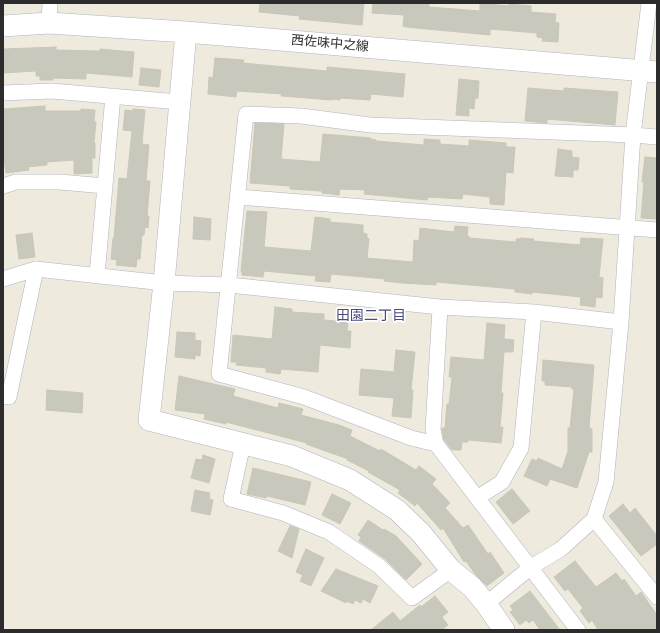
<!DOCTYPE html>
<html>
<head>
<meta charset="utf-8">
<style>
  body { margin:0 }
  #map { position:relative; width:660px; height:633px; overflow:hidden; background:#eeeade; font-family:"DejaVu Sans",sans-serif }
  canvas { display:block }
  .frame { position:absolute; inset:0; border:4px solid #2c2c2c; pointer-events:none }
</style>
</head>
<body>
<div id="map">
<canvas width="660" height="633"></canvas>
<div class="frame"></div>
</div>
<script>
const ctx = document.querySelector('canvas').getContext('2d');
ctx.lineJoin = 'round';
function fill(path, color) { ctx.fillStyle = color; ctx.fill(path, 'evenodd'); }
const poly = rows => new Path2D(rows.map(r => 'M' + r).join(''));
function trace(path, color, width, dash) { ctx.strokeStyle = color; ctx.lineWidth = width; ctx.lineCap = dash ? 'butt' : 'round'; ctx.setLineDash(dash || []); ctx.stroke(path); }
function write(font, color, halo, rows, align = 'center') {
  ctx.font = font + ' "DejaVu Sans","Noto Sans JP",sans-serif'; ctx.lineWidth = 3.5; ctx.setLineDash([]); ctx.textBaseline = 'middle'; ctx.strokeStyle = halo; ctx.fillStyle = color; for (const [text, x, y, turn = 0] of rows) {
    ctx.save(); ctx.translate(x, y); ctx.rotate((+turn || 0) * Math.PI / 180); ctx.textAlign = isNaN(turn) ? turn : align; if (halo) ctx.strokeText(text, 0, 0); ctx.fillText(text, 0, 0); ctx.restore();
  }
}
const building = poly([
  [260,3,364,3,362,25,299,19,300,16,259,12,260,3],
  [373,3,411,3,429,4,429,7,480,11,480,3,509,6,509,4,531,6,531,12,556,14,555,22,559,23,558,42,542,41,543,38,537,37,537,33,490,29,490,35,406,27,403,26,404,15,372,13,373,3],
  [56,47,56,50,100,51,100,49,134,52,132,77,86,73,86,79,53,78,53,80,40,80,40,76,36,76,36,71,3,73,3,49,56,47],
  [215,58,244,60,243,63,327,71,327,67,405,74,403,97,371,94,370,100,340,98,340,100,332,99,332,100,281,96,282,94,237,91,236,97,208,94,209,77,213,78,215,58],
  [141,68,161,70,159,87,139,85,141,68],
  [459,79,479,81,478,98,475,98,474,109,469,108,469,116,456,115,459,79],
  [528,88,564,91,564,88,618,92,615,125,547,119,547,123,525,121,528,88],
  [45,106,45,111,81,111,81,109,95,110,94,122,96,122,94,143,95,143,95,158,92,158,92,173,74,174,74,160,47,162,47,165,28,167,29,170,6,173,3,152,4,109,45,106],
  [133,109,145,110,142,144,149,145,146,181,150,181,147,216,149,216,148,228,145,227,144,235,142,235,140,259,137,259,136,267,116,265,117,260,111,259,113,238,114,238,119,178,127,179,132,131,123,130,125,110,133,111,133,109],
  [255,123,284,124,281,159,320,162,323,134,371,138,371,139,376,140,376,141,424,145,424,139,440,140,440,144,469,146,469,140,506,143,506,147,515,147,513,173,506,172,504,205,490,204,490,197,463,194,462,199,428,197,427,200,364,194,365,190,340,189,339,195,322,193,322,191,290,189,290,186,250,183,255,123],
  [558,149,572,151,572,157,579,158,578,170,573,170,573,177,555,176,558,149],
  [645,157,657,158,657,219,641,218,644,182,642,182,645,157],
  [247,211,267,212,264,247,311,251,315,217,330,219,330,222,363,225,363,233,367,234,367,238,369,239,367,258,413,262,414,240,419,241,420,228,454,232,455,226,468,227,467,236,469,236,469,238,516,242,516,239,520,239,520,238,534,239,533,241,580,245,581,238,603,239,599,277,603,278,602,298,596,297,595,307,580,305,581,297,532,292,532,294,515,292,515,289,436,282,436,285,402,283,384,281,385,279,331,274,330,282,315,281,316,276,264,271,263,277,242,275,242,272,241,271,247,211],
  [194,217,211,219,210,240,193,239,194,217],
  [32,233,35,257,19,259,16,235,32,233],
  [275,307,292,309,292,312,324,314,324,320,348,322,347,331,351,331,350,348,320,345,318,372,281,369,280,374,266,372,266,368,236,365,237,362,231,362,233,335,272,339,275,307],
  [487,323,505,325,504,339,514,340,513,352,504,352,501,393,503,393,500,427,503,427,501,443,468,440,468,442,462,442,461,450,452,450,444,440,442,429,442,428,445,428,447,404,449,404,452,377,449,377,451,357,484,360,487,323],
  [177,332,195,333,195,340,201,341,200,356,195,355,195,359,175,357,177,332],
  [396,350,415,352,411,390,413,390,411,418,392,416,394,398,359,395,361,369,394,372,396,350],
  [543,360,594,365,589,428,592,429,592,452,589,452,577,488,550,479,547,486,524,476,532,459,537,461,538,458,562,469,568,451,568,428,570,428,574,389,572,389,572,387,545,385,545,381,542,381,543,360],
  [179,376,235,389,233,396,278,408,279,403,303,409,301,415,339,425,352,430,350,436,380,451,381,449,416,470,419,466,436,479,432,484,450,503,445,508,463,528,468,525,488,554,490,552,504,573,487,586,475,574,466,561,464,562,443,528,441,530,417,503,415,506,398,493,400,490,368,472,369,471,347,460,348,459,306,444,307,443,226,422,226,424,204,419,205,414,175,410,179,376],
  [47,390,83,393,82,413,46,410,47,390],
  [203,455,215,459,209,483,191,478,196,459,202,460,203,455],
  [253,468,311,482,305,505,267,496,266,498,247,494,253,468],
  [512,489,530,511,513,524,496,502,512,489],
  [195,490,210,493,209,499,213,500,210,515,191,511,195,490],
  [332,494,351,503,340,524,322,515,332,494],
  [623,504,630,513,635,508,657,536,657,544,641,556,609,516,623,504],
  [368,520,383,530,384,529,396,536,422,564,406,580,385,559,359,541,361,537,358,535,368,520],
  [290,526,299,529,292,558,278,551,290,526],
  [306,549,324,558,311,586,300,581,303,575,296,572,306,549],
  [575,561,596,587,616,573,622,581,624,579,636,596,641,592,657,615,657,630,598,630,592,620,589,623,580,611,583,608,568,589,565,591,554,577,575,561],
  [336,569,378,586,370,603,363,599,361,603,355,600,353,604,347,601,346,603,321,591,336,569],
  [530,591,560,630,540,630,533,620,529,623,526,620,520,625,510,612,513,610,510,606,530,591],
  [435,596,448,612,442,617,448,625,442,630,371,630,393,612,400,621,420,605,421,607,435,596]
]);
fill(building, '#c9c8bc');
trace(building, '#cac6b7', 1);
const street = poly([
  [49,23,50,3],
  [3,93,52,91,179,102],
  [3,186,16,182,60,182,105,186],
  [238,197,657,230],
  [97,275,113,96],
  [3,279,36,269,164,283,229,285,440,307,534,312,621,322],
  [440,307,433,430,436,444,578,630],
  [3,396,9,397,36,269],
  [243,444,231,499,283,513,329,532,379,566,412,598,451,570],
  [436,444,411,438,304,397,219,374,246,114,301,116,370,125,633,135,657,137],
  [477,498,502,482,521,448,534,312],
  [594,519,657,597],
  [486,604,531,567,561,549,594,519,606,482,621,322,633,135,649,3]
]);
const secondary = poly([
  [3,26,49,23,186,32,657,72],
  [186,32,164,283,149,420,292,456,350,480,397,510,421,533,451,570,472,587,486,604,504,630]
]);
trace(street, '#b2b2c0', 16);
trace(secondary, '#b2b2c0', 22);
trace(street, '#fff', 15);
trace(secondary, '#fff', 21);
write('13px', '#2c2c2c', '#fff', [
  ["西佐味中之線",330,44,5]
]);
write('14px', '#494a80', '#fff', [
  ["田園二丁目",371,316]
]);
</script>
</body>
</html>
